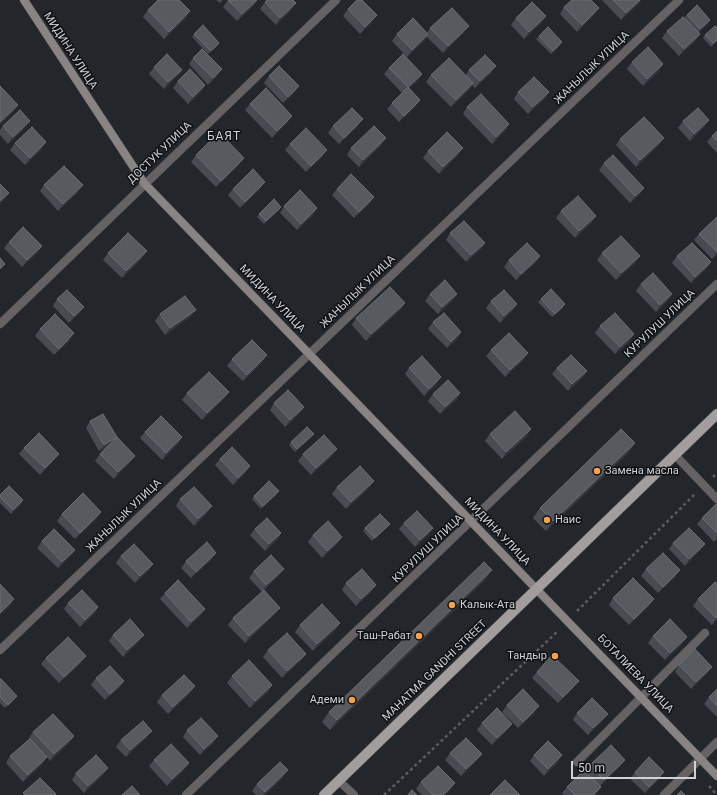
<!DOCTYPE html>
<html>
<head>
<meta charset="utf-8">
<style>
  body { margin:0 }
  #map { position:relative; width:717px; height:795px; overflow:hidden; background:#23272c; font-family:Roboto,sans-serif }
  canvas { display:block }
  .scale { position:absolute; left:571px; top:761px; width:125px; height:18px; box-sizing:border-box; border:2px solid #d0d3d6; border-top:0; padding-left:5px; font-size:12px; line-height:14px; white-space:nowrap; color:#d0d3d6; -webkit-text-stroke:3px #0e1012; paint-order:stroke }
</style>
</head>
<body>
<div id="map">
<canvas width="717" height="795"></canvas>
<div class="scale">50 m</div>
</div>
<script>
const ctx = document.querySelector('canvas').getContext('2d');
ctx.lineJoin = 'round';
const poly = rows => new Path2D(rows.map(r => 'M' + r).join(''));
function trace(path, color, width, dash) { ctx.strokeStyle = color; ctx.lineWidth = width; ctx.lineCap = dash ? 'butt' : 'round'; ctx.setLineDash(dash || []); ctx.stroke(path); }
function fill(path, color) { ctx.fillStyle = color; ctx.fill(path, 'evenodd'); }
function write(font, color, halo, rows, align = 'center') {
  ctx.font = font + ' Roboto,sans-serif'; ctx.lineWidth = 3; ctx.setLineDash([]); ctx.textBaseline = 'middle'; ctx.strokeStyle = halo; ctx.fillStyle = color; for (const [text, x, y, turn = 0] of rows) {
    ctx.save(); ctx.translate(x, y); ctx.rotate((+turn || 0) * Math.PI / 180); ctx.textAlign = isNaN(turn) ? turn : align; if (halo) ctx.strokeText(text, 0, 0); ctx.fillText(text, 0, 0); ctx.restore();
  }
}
const lane = poly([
  [675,455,717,499],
  [577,762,705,633],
  [339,781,354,795],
  [664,795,717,742]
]);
const street = poly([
  [0,324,336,0],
  [0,650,679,0],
  [186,795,717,284]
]);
const secondary = poly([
  [24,0,144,183,717,776]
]);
const primary = poly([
  [324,795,717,414]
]);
trace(lane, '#3f4347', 9);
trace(street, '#3f4347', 9);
trace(secondary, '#3f4347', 9);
trace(primary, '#3f4347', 11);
trace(poly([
  [713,477,717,473],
  [577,611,696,493],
  [709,786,717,795],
  [384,795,558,631]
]), '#5a5d62', 2.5, [3, 3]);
trace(lane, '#666263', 8);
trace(street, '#666263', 8);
trace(secondary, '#898384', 8);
trace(primary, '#a49d9e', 10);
fill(poly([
  [216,0,223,0,220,3],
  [228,0,257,0,253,6,237,21,223,7],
  [602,0,641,0,638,4,621,20],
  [265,2,291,10,276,25,260,9],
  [564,7,594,15,577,32,560,14],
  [348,9,372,22,360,34,343,16],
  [148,10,186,18,164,39,143,17],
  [687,15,708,23,698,33,700,34,695,41,679,56,662,38,667,31,684,18],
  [546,16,541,23,524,39,511,25,516,18],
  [430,28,464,32,443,53,427,37,424,41,407,57,392,41,397,34,427,33],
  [717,28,717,41,711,47,703,38,705,35],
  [194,34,219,43,217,46,208,54,192,37],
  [539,36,560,45,551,54,536,39],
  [193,58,217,76,208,85,189,64],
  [632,62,663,64,659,71,643,86,627,69],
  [154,67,182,70,177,76,164,89,149,74],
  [389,68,422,74,417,81,409,88,420,100,415,107,399,122,387,109,392,103,402,93,384,74],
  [469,70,491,73,475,88,472,85,469,90,451,107,426,82,431,75,466,75],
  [269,76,294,93,283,103,264,83],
  [178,81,205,85,201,92,188,104,173,88],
  [518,92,549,92,544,99,528,114,514,99],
  [250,104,288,122,272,138,245,110],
  [467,107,509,124,505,131,492,144,463,114],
  [683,121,704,127,690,141,678,128],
  [3,126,25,127,8,144,0,135,0,130],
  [333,126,358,126,339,144,328,133],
  [717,131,717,153,707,142,712,136],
  [620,139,659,145,636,167,616,145],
  [15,143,42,149,25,165,10,150],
  [290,144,323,156,306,172,285,150],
  [381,145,359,167,347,155,351,148],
  [428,151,458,155,439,174,423,158],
  [196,155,239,165,216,187,191,162],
  [604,163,644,188,639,195,630,203,599,170],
  [44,185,78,192,58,211,40,191],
  [233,189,260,189,240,208,228,195],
  [337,189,374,197,369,204,354,218,332,195],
  [284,206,317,208,313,215,297,230,280,213],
  [281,207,279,210,264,224,257,217,259,214],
  [561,211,596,216,591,223,575,238,556,218],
  [717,217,717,254,712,259,694,240,699,234],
  [450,233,485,243,480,250,466,262,446,240],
  [9,242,42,246,37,253,22,267,4,248],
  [108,253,142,258,122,278,103,260],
  [602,253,635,263,616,280,597,260],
  [540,256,535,263,516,280,504,267,509,260],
  [677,256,711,262,706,269,691,283,672,263],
  [641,284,667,301,656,312,636,291],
  [430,294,457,294,452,301,438,314,425,301],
  [57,299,84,307,79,313,69,323,53,306],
  [541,299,563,308,552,317,538,302],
  [491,301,517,304,512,311,500,323,486,308],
  [405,303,400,310,366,341,352,325,356,318],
  [160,314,191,316,165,335,155,321],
  [433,322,461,332,457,339,447,348,428,329],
  [600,326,630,341,615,354,595,333],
  [40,329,70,340,54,355,35,336],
  [491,350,528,353,523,360,505,377,486,356],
  [232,359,262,362,243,381,227,366],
  [409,368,437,384,424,396,405,374],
  [557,368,587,371,582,378,568,391,552,374],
  [229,392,224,398,202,420,182,400,187,393],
  [460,393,456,400,440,414,428,401,433,394],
  [274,403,304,407,299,414,285,427,270,410],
  [90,421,130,462,114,479,95,461,100,454,107,447,99,451,86,428],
  [145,432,182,437,178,444,162,460,140,438],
  [490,434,527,436,502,459,485,441],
  [311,437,295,452,289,445,291,442],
  [635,443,628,453,546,531,533,518,540,508],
  [24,448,54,460,40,475,19,454],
  [303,454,332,456,311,475,298,461],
  [220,459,250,466,245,473,233,485,215,465],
  [374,481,369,488,346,509,332,494,337,487],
  [0,495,23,500,21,504,11,514,0,503],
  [276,495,261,509,252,499,254,496],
  [180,499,207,513,194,526,176,506],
  [717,503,717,539,714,542,697,524,702,518],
  [62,514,97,518,75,539,57,521],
  [404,523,433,528,428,535,415,547,399,529],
  [387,527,372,541,363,531,365,528],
  [255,529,281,533,277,540,265,551,250,535],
  [313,535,342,537,337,544,322,558,308,542],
  [42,541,75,550,70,556,58,568,37,548],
  [673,543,705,544,700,550,685,566,669,549],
  [121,556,153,564,148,571,135,583,116,563],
  [212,559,191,578,181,568,186,561],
  [646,569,675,577,658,593,641,576],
  [254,571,279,575,262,592,249,578],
  [485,580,330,730,322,722,329,712],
  [346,583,371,592,356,606,342,590],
  [717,583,717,619,712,625,693,606,698,599],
  [165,593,200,616,187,628,160,599],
  [613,598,654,599,649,606,629,625,609,605],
  [68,603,98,607,94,614,80,627,64,609],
  [275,614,245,643,228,625,233,618],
  [340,623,335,630,313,651,295,632,300,625],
  [113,635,139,641,123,657,109,641],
  [653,636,687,637,682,644,665,660,648,643],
  [268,650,306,654,301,660,282,678,263,657],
  [46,658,81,663,59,683,41,664],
  [679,665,712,667,707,673,691,689,675,672],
  [537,672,574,687,558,703,532,678],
  [232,676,268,692,250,708,227,683],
  [96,678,124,681,119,688,105,700,91,685],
  [0,680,17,696,15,699,5,708,0,703],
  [195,686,190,693,168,714,157,702,162,695],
  [717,689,717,717,704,704,709,697],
  [507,705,534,713,518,728,502,712],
  [577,713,603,720,588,735,573,720],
  [482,723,512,724,507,730,492,745,477,730],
  [187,730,213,743,200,755,183,737],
  [33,732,74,736,69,743,50,761,47,757,42,764,23,782,6,763,10,756,29,739,29,738],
  [147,737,126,757,116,747,121,740],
  [450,753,477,760,461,776,445,760],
  [534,755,558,762,544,776,530,761],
  [154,760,184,770,167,786,149,766],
  [625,760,620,766,600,786,596,795,564,795,562,793,567,787,586,772,590,765],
  [635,772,664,772,659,779,645,793,630,779],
  [76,773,103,775,84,793,72,780],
  [283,777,265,795,256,795,252,791,257,784],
  [421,782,455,783,450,790,445,795,422,795,416,789]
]), '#484c52');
fill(poly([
  [257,0,253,6,237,21,242,14],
  [640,0,641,0,638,4,621,20,626,13],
  [296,3,291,10,276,25,280,18],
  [599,8,594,15,577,32,582,25],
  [190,11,186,18,164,39,169,32],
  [377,15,372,22,360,34,365,27],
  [546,16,541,23,524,39,529,32],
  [710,20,708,23,698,33,700,29],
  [469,26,464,32,443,53,448,46],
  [428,34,424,41,407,57,412,50],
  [700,34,695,41,679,56,684,49],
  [562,42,560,45,551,54,553,51],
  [219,43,217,46,208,54],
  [663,64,659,71,643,86,647,79],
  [496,66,491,73,475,88,480,81],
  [222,69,217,76,208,85,213,78],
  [182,70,177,76,164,89,168,82],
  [422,74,417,81,403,94,408,87],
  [473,83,469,90,451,107,456,100],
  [205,85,201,92,188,104,193,97],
  [299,86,294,93,283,103,288,97],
  [549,92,544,99,528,114,533,107],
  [420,100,415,107,399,122,404,116],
  [18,105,14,111,0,125,0,122],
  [292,116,288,122,272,138,277,131],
  [363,119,358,126,339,144,344,138],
  [709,120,704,127,690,141,694,134],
  [30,121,25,127,8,144,13,137],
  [509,124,505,131,492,144,496,137],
  [386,138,381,145,359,167,363,160],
  [664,138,659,145,636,167,640,160],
  [46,142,42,149,25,165,30,158],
  [463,148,458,155,439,174,443,167],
  [327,150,323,156,306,172,311,166],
  [244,158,239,165,216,187,221,181],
  [265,182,260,189,240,208,245,202],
  [83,185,78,192,58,211,63,204],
  [644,188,639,195,630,203,635,196],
  [9,193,4,200,0,204,0,201],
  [374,197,369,204,354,218,359,212],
  [281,207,279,210,264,224,266,221],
  [317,208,313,215,297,230,301,224],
  [596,216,591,223,575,238,579,231],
  [485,243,480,250,466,262,471,255],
  [42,246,37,253,22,267,27,260],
  [147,251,142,258,122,278,126,271],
  [717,252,717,254,712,259],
  [540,256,535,263,516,280,521,274],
  [640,256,635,263,616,280,621,273],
  [711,262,706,269,691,283,695,277],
  [457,294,452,301,438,314,442,307],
  [672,294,667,301,656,312,660,305],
  [405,303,400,310,366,341,371,334],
  [517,304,512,311,500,323,504,316],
  [565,304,563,308,552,317],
  [84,307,79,313,69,323,74,316],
  [196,310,191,316,165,335,170,328],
  [461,332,457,339,447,348,451,342],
  [74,333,70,340,54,355,59,349],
  [634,334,630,341,615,354,620,347],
  [528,353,523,360,505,377,510,370],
  [267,355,262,362,243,381,247,375],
  [587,371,582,378,568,391,572,384],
  [441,377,437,384,424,396,429,389],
  [229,392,224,398,202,420,207,413],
  [460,393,456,400,440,414,445,407],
  [304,407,299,414,285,427,290,420],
  [531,429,527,436,502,459,506,452],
  [314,434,311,437,295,452,297,449],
  [117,437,112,444,99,451,104,445],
  [182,437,178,444,162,460,166,453],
  [635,443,628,453,546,531,553,521],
  [337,449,332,456,311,475,316,468],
  [59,454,54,460,40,475,45,468],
  [135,456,130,462,114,479,118,472],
  [250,466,245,473,233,485,238,478],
  [374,481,369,488,346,509,351,502],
  [279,491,276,495,261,509,263,506],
  [23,500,21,504,11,514,13,510],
  [212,506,207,513,194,526,198,519],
  [101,512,97,518,75,539,80,533],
  [433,528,428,535,415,547,420,540],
  [281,533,277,540,265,551,269,544],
  [342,537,337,544,322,558,327,551],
  [705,544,700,550,685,566,689,559],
  [75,550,70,556,58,568,62,562],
  [216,553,212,559,191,578,196,572],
  [153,564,148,571,135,583,140,576],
  [284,569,279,575,262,592,266,585],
  [492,570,485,580,330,730,337,720],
  [680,570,675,577,658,593,663,587],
  [376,585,371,592,356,606,361,599],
  [14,599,10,606,0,615,0,613],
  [654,599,649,606,629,625,634,619],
  [98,607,94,614,80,627,85,620],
  [280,608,275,614,245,643,249,636],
  [205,609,200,616,187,628,191,622],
  [717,617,717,619,712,625],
  [340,623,335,630,313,651,317,644],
  [144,635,139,641,123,657,127,650],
  [687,637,682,644,665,660,670,653],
  [306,654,301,660,282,678,287,671],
  [86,656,81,663,59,683,64,677],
  [712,667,707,673,691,689,696,682],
  [124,681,119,688,105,700,110,694],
  [579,681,574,687,558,703,563,697],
  [272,685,268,692,250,708,255,701],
  [195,686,190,693,168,714,173,707],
  [17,696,15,699,5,708],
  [539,706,534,713,518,728,523,722],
  [608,714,603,720,588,735,593,728],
  [512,724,507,730,492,745,497,738],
  [152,731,147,737,126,757,130,750],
  [74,736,69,743,50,761,54,754],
  [218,736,213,743,200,755,204,749],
  [482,754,477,760,461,776,466,769],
  [562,755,558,762,544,776,548,769],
  [47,757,42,764,23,782,28,775],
  [625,760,620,766,600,787,604,780],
  [189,763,184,770,167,786,172,779],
  [108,768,103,775,84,793,88,786],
  [288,770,283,777,265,795,263,795,265,792],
  [664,772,659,779,645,793,649,787],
  [455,783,450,790,445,795,443,795],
  [601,787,596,795,593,795]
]), '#33373d');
const building = poly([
  [158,0,179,0,190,11,169,32,148,10,158,0],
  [228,0,257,0,242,14,228,0],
  [267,0,293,0,296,3,280,18,265,2,267,0],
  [357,0,362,0,377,15,365,27,348,9,357,0],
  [572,0,591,0,599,8,582,25,564,7,572,0],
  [613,0,640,0,626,13,613,0],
  [532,2,546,16,529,32,516,18,532,2],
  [697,5,710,20,700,29,687,15,697,5],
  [452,8,469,26,448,46,430,28,452,8],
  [683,17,700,34,684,49,667,31,683,17],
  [413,18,428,34,412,50,397,34,413,18],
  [203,25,219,43,211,51,194,34,203,25],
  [715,26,717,28,717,40,713,43,705,35,715,26],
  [548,27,562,42,553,51,539,36,548,27],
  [648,47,663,64,647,79,632,62,648,47],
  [202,49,222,69,213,78,193,58,202,49],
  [167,54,182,70,168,82,154,67,167,54],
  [403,54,422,74,408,87,389,68,403,54],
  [485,55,496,66,480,81,469,70,485,55],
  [449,58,473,83,456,100,431,75,449,58],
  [279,66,299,86,288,97,269,76,279,66],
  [190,69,205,85,193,97,178,81,190,69],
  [534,77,549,92,533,107,518,92,534,77],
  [0,86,18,105,0,122,0,86],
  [408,87,420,100,404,116,392,103,408,87],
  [266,88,292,116,277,131,250,104,266,88],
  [481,94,509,124,496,137,467,107,481,94],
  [352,108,363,119,344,138,333,126,352,108],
  [698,108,709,120,694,134,683,121,698,108],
  [20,110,30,121,13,137,3,126,20,110],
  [644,117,664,138,640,160,620,139,644,117],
  [374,126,386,138,363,160,351,148,374,126],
  [32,127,46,142,30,158,15,143,32,127],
  [306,128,327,150,311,166,290,144,306,128],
  [717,131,717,141,712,136,717,131],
  [219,132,244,158,221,181,196,155,219,132],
  [447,132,463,148,443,167,428,151,447,132],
  [613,155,644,188,635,196,604,163,613,155],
  [64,166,83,185,63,204,44,185,64,166],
  [253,169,265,182,245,202,233,189,253,169],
  [351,174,374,197,359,212,337,189,351,174],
  [0,184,9,193,0,201,0,184],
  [300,190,317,208,301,224,284,206,300,190],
  [578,196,596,216,579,231,561,211,578,196],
  [274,199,281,207,266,221,259,214,274,199],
  [717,217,717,252,699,234,717,217],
  [464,221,485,243,471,255,450,233,464,221],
  [23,227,42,246,27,260,9,242,23,227],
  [128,233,147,251,126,271,108,253,128,233],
  [621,236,640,256,621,273,602,253,621,236],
  [527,243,540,256,521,274,509,260,527,243],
  [692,243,711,262,695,277,677,256,692,243],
  [0,258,5,264,0,269,0,258],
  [653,273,672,294,660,305,641,284,653,273],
  [445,280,457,294,442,307,430,294,445,280],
  [390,287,405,303,371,334,356,318,390,287],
  [551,289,565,304,555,314,541,299,551,289],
  [67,290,84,307,74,316,57,299,67,290],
  [504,290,517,304,504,316,491,301,504,290],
  [185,296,196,310,170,328,160,314,185,296],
  [444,313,461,332,451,342,433,322,444,313],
  [615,313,634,334,620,347,600,326,615,313],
  [55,314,74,333,59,349,40,329,55,314],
  [509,333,528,353,510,370,491,350,509,333],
  [252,340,267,355,247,375,232,359,252,340],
  [571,355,587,371,572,384,557,368,571,355],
  [422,356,441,377,429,389,409,368,422,356],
  [209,372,229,392,207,413,187,393,209,372],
  [448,380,460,393,445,407,433,394,448,380],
  [288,390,304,407,290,420,274,403,288,390],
  [515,411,531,429,506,452,490,434,515,411],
  [103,414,117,437,135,456,118,472,100,454,117,437,104,445,90,421,103,414],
  [161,416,182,437,166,453,145,432,161,416],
  [307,427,314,434,297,449,291,442,307,427],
  [621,429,635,443,553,521,540,508,621,429],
  [39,433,59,454,45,468,24,448,39,433],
  [324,435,337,449,316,468,303,454,324,435],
  [232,447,250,466,238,478,220,459,232,447],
  [360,466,374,481,351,502,337,487,360,466],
  [269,481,279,491,263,506,254,496,269,481],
  [9,486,23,500,13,510,0,497,0,495,9,486],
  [194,487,212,506,198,519,180,499,194,487],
  [83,493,101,512,80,533,62,514,83,493],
  [717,503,717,533,702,518,717,503],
  [417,511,433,528,420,540,404,523,417,511],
  [380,514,390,524,375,538,365,528,380,514],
  [267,518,281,533,269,544,255,529,267,518],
  [328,521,342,537,327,551,313,535,328,521],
  [689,528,705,544,689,559,673,543,689,528],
  [54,529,75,550,62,562,42,541,54,529],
  [207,542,216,553,196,572,186,561,207,542],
  [134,544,153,564,140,576,121,556,134,544],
  [663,553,680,570,663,587,646,569,663,553],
  [271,555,284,569,266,585,254,571,271,555],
  [484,562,492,570,337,720,329,712,484,562],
  [362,569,376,585,361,599,346,583,362,569],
  [633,578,654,599,634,619,613,598,633,578],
  [178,580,205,609,191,622,165,593,178,580],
  [715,582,717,583,717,617,716,618,698,599,715,582],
  [0,584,14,599,0,613,0,584],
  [82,590,98,607,85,620,68,603,82,590],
  [264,590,280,608,249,636,233,618,264,590],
  [322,604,340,623,317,644,300,625,322,604],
  [130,619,144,635,127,650,113,635,130,619],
  [670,619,687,637,670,653,653,636,670,619],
  [287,633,306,654,287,671,268,650,287,633],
  [68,637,86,656,64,677,46,658,68,637],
  [695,649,712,667,696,682,679,665,695,649],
  [552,655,579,681,563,697,537,672,552,655],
  [249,660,272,685,255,701,232,676,249,660],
  [110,666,124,681,110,694,96,678,110,666],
  [184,675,195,686,173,707,162,695,184,675],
  [1,679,17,696,8,705,0,697,0,680,1,679],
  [523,689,539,706,523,722,507,705,523,689],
  [717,689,717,706,709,697,717,689],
  [592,698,608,714,593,728,577,713,592,698],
  [497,708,512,724,497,738,482,723,497,708],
  [53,714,74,736,54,754,33,732,53,714],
  [201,718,218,736,204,749,187,730,201,718],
  [143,721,152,731,130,750,121,740,143,721],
  [466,738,482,754,466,769,450,753,466,738],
  [30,739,47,757,28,775,10,756,30,739],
  [548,741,562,755,548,769,534,755,548,741],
  [171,744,189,763,172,779,154,760,171,744],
  [611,745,625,760,604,780,590,765,611,745],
  [96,755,108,768,88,786,76,773,96,755],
  [649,757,664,772,649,787,635,772,649,757],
  [280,762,288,770,265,792,257,784,280,762],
  [438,766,455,783,443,795,433,795,421,782,438,766],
  [584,770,601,787,593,795,575,795,567,787,584,770],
  [40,778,56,794,55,795,25,795,23,793,40,778],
  [505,780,520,795,490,795,505,780],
  [132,786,140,795,122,795,132,786],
  [412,790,417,795,408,795,412,790],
  [681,791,685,795,677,795,681,791]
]);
fill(building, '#575b60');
trace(building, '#6a6e73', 1);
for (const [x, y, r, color] of [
  [597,471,4,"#f8a14a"],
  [547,520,4,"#f8a14a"],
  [452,605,4,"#f8a14a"],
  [419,636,4,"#f8a14a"],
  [555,656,4,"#f8a14a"],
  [352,700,4,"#f8a14a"]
]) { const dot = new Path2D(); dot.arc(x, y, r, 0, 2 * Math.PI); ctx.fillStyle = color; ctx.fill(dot); trace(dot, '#0e1012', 1.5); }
write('11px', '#d0d3d6', '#0e1012', [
  ["МИДИНА УЛИЦА",70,51,57],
  ["ЖАНЫЛЫК УЛИЦА",592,68,-44],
  ["ДОСТУК УЛИЦА",160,153,-44],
  ["ЖАНЫЛЫК УЛИЦА",358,292,-44],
  ["МИДИНА УЛИЦА",272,299,46],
  ["КУРУЛУШ УЛИЦА",660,324,-44],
  ["ЖАНЫЛЫК УЛИЦА",124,516,-44],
  ["МИДИНА УЛИЦА",497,532,46],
  ["КУРУЛУШ УЛИЦА",428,549,-44],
  ["MAHATMA GANDHI STREET",435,671,-44],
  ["БОТАЛИЕВА УЛИЦА",635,674,46]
]);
write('11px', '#d0d3d6', '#0e1012', [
  ["Замена масла",605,471],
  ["Наис",555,520],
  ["Калык-Ата",460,605],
  ["Таш-Рабат",411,636,"right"],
  ["Тандыр",547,656,"right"],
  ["Адеми",344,700,"right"]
], 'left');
ctx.letterSpacing = '1px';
write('12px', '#cfd4db', '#0e1012', [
  ["БАЯТ",224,137]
]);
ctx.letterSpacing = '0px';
</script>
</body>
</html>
